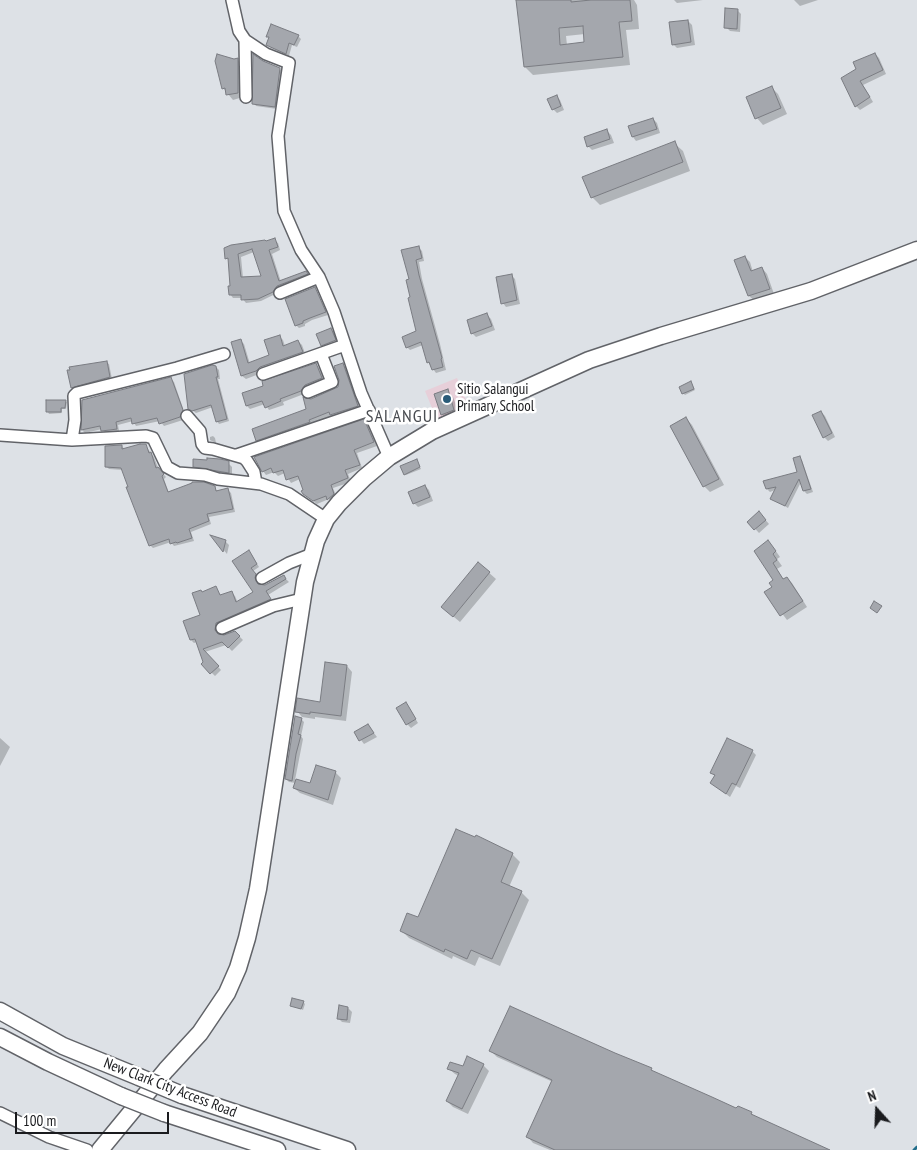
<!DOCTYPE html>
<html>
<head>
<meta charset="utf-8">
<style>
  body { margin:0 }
  #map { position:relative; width:917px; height:1150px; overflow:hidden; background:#dde1e6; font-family:"PT Sans Narrow",sans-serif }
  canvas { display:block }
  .north { position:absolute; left:852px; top:1085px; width:50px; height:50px; -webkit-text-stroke:4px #fff; paint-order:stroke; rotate:340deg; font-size:14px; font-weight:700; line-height:20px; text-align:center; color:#1a1b1e }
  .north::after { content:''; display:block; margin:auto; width:18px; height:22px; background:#1a1b1e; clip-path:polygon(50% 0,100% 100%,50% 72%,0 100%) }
  .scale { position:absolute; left:15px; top:1112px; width:154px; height:22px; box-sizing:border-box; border:2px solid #1a1b1e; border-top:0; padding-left:6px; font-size:15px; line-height:18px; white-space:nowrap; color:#1a1b1e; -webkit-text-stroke:4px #fff; paint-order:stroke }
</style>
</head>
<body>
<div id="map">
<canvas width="917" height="1150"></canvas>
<div class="north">N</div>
<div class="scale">100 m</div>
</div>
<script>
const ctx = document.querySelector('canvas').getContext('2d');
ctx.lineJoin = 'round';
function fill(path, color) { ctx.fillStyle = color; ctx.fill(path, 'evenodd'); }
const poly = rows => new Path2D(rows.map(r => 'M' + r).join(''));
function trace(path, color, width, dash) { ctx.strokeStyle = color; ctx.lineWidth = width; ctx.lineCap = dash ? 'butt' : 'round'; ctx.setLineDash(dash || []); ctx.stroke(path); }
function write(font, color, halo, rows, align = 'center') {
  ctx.font = font + ' "PT Sans Narrow",sans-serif'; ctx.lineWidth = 5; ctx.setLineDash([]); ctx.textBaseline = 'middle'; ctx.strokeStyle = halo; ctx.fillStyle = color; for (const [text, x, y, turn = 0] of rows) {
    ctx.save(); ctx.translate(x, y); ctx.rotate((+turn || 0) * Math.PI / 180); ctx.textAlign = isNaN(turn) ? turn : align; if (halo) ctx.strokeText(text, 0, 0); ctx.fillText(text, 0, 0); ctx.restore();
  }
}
fill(poly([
  [457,378,469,408,437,420,425,391]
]), '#e7cfd9');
fill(poly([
  [517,0,634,0,637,5,639,29,626,30,630,65,533,75,525,67],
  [585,34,586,43,567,45,566,36],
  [674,0,703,0,677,3],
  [794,0,818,0,800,6],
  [737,10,741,14,740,32,730,31,726,27],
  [688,21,692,25,695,45,677,48,673,44],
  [268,36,298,36,301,39,297,47,292,45,289,56,271,48,268,45,270,38],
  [875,54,879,58,886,74,863,85,873,102,860,110,856,106,858,70],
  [237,59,242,64,243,97,233,100,223,88,234,60],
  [263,62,280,69,283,72,277,109,256,106,254,103],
  [772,88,778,94,787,114,763,125,757,118,748,98],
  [556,96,560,100,564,110,557,113,553,109],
  [653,119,657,123,660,133,636,141,633,137],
  [607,131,611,135,614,143,592,150,588,146],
  [674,143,683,151,690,171,600,205,592,197],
  [274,240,278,243,280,250,272,254,281,282,306,273,310,277,261,301,246,303,242,298,233,298,230,294,232,287,230,261,226,258],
  [254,252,263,277,243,278,241,257],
  [419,248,422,251,424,261,419,262,422,279,440,344,446,370,436,373,428,362,423,345,410,350,407,347,418,332,410,280],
  [745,257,750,262,753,272,762,268,767,274,774,294,755,301,749,296,736,260],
  [511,275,515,279,520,304,506,307,503,303],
  [315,288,328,315,312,320,305,324,305,326,299,328,296,325],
  [487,315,491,319,495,330,476,337,472,333],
  [331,329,335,333,339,344,326,349,322,345],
  [279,336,283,340,285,346,298,341,302,345,306,356,246,379,242,376,233,343,241,341,244,344,250,364,270,356],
  [106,362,109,364,112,379,74,390,72,388],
  [316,364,319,368,325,381,304,394,283,402,284,405,269,410,265,404,250,409,247,406,243,394],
  [343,365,347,368,361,409,335,418,332,416,311,424,312,426,261,444,257,440,309,409,311,400,339,388],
  [216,367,219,370,220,379,218,379,229,421,219,424,217,421,213,407,196,413,189,408],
  [171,379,174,382,185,414,183,420,164,426,160,421,136,426,133,421,118,425,119,431,113,433,106,433,102,429,85,433,82,430],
  [692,384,695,390,685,395,683,393],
  [447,391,453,397,460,416,448,420,442,414],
  [65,401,67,402,66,409,62,409,62,413,49,414,48,412],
  [821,412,825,416,835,437,828,441,824,437],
  [686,418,692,425,724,485,710,492,704,486],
  [364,421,368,424,377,446,357,453,362,468,348,474,351,482,333,488,337,498,332,502,329,499,317,504,308,497,304,493,305,491,300,479,291,483,285,473,278,476,274,472,266,475,263,471],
  [213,436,215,438,216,443,210,440,210,437],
  [145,445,154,457,158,468,166,477,164,479,169,493,214,487,218,492,228,490,231,493,235,512,209,517,211,524,191,532,194,541,174,546,171,542,153,548,150,545,123,470,109,469,106,466,122,446,125,450],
  [799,458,802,460,813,492,807,494,804,491,801,482,788,508,771,498,775,490,770,492,767,489,798,473],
  [417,461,421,469,406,475,405,474],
  [228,463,232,467,232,476,198,470,194,466],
  [425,486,429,490,433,501,418,507,414,503],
  [763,517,769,524,759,533,749,522],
  [213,537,225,541,229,545,227,554],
  [773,547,780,557,777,559,782,566,777,569,784,580,787,578,792,583,807,607,787,620,766,592,773,587,775,581,756,551],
  [252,555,259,567,253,571,258,578,257,583,259,585,265,586,283,576,289,582,268,595,273,602,219,626,218,635,225,636,235,632,243,640,232,651,226,645,205,652,221,670,215,676,203,664,205,662,197,642,194,643,191,640,201,615,203,593,216,588,221,596,232,593,235,596,238,603,254,593,234,561],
  [478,563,496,579,460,622,448,612],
  [347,666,352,672,346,721,315,717,315,719,302,717,297,711,321,703],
  [409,708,418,723,411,728,407,724],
  [301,719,304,722,301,736,303,739,295,780,311,784,317,767,336,773,341,778,333,805,300,793,294,788,296,783,289,782,286,779],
  [368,725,377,737,364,744,355,732],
  [0,738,10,747,0,766],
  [752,751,756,755,740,788,736,786,730,797,711,783,716,777,711,772],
  [512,854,520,862,509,887,521,892,529,900,500,966,479,957,475,966,453,956,452,959,409,938,401,930],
  [303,1002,305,1004,303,1010,291,1005],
  [348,1008,352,1012,350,1023,342,1022,338,1018],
  [491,1051,651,1069,654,1072,737,1110,751,1113,756,1118,828,1150,550,1150,533,1143,527,1136,553,1082,497,1057],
  [483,1065,489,1071,468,1114,453,1107,447,1101,459,1076,455,1074,449,1069]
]), '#0003');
trace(poly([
  [914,1150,917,1147]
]), '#206d8a', 3);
const building = poly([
  [516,0,571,0,571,2,591,0,630,0,632,21,619,22,623,57,524,67,516,0],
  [583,26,584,42,560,45,559,28,583,26],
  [725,8,738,9,737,29,724,28,725,8],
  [688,20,691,42,672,45,669,22,688,20],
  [271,24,299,35,294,45,289,43,286,54,266,45,269,37,266,37,271,24],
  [875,53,883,70,860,81,870,97,855,107,841,78,856,69,853,62,875,53],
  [217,54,234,59,238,58,238,93,226,95,225,88,222,89,215,61,217,54],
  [253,54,263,61,280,68,275,107,252,104,253,54],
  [772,86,781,108,755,119,746,97,772,86],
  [557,95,561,106,552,110,547,99,557,95],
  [653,118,657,129,632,137,628,126,653,118],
  [607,129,610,139,587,147,584,137,607,129],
  [675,141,683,162,591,198,582,177,675,141],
  [275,238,278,247,269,250,279,281,306,271,308,274,277,286,273,292,258,299,241,300,241,295,229,295,228,286,230,286,228,258,225,259,224,248,231,245,265,240,266,241,275,238],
  [252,249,261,276,241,277,238,254,252,249],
  [419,246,422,258,416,260,419,275,442,358,441,359,443,367,432,370,429,362,427,363,421,342,406,348,402,337,416,331,408,298,410,297,406,280,409,279,401,250,419,246],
  [745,256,751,271,762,267,770,289,748,296,734,260,745,256],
  [512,274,517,300,501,304,496,277,512,274],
  [315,287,326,312,310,318,303,321,303,323,295,326,285,299,315,287],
  [487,313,492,326,471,334,467,320,487,313],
  [331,328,336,340,321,346,316,334,331,328],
  [280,335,283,346,298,340,303,352,260,367,256,371,241,376,231,342,241,339,248,363,269,355,264,340,280,335],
  [107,361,110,377,71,388,67,370,70,370,69,367,107,361],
  [316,363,322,378,305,385,301,391,280,399,281,401,265,408,262,401,246,406,242,393,263,386,262,381,316,363],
  [343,363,358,406,330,415,329,412,309,420,310,422,256,441,252,429,306,409,303,397,311,399,338,387,339,380,334,366,343,363],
  [212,365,216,366,218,377,216,377,227,419,216,422,211,405,192,411,188,409,184,374,212,365],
  [171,377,183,410,180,417,159,424,157,418,132,424,131,418,116,422,117,429,110,430,101,431,100,426,81,430,82,400,171,377],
  [691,381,694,389,682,394,679,387,691,381],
  [448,389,454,410,441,415,434,394,448,389],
  [46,400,66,400,65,408,61,408,61,412,46,412,46,400],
  [821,411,832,433,823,438,812,415,821,411],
  [686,417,719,479,703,487,670,426,686,417],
  [364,419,374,442,354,450,360,465,345,470,348,478,331,485,334,494,327,500,326,496,313,501,303,494,301,491,303,490,298,476,286,480,283,470,273,473,271,468,262,472,254,457,364,419],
  [140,444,146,444,149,453,151,452,156,468,158,467,164,474,162,476,168,492,192,483,192,482,204,482,215,486,216,491,228,488,233,509,207,514,209,521,189,529,192,538,177,543,176,542,170,544,169,539,149,546,126,487,128,487,121,468,105,467,105,446,122,445,122,449,140,444],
  [800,456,811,489,803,491,799,479,785,506,770,499,776,487,766,489,763,481,797,472,793,458,800,456],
  [207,458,220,459,229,461,229,473,193,467,193,459,207,460,207,458],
  [417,459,420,467,404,475,400,466,417,459],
  [425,485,430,497,413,504,408,492,425,485],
  [759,511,766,520,754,530,747,522,759,511],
  [210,535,226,540,223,552,210,535],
  [768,540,776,551,773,554,777,560,773,563,783,579,787,577,803,601,780,616,764,592,772,587,769,583,773,580,754,551,768,540],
  [249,550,257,564,251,568,256,574,255,578,258,584,265,585,284,575,286,579,266,591,271,599,216,623,215,630,218,634,224,635,235,631,240,636,228,648,222,642,203,649,219,666,210,674,201,664,203,662,195,639,190,640,183,621,200,615,192,593,201,590,202,592,216,586,220,595,232,591,236,602,253,592,232,561,249,550],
  [478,562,490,572,453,617,441,607,478,562],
  [874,601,882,606,877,613,870,608,874,601],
  [325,662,347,665,341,716,310,712,310,714,295,712,297,698,320,702,325,662],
  [406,702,416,719,406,725,396,708,406,702],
  [295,716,302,718,298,734,301,735,296,754,292,781,285,779,295,716],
  [368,724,374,733,359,741,354,732,368,724],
  [727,738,753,750,736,785,732,783,726,794,710,783,715,775,710,773,727,738],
  [316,765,336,771,328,800,293,788,296,779,310,783,316,765],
  [456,829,475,837,476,835,513,853,501,882,522,891,492,959,471,950,467,959,445,949,444,952,400,931,407,913,418,917,456,829],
  [292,998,304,1001,301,1009,290,1006,292,998],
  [339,1005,348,1007,347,1020,337,1019,339,1005],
  [510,1006,615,1053,652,1068,651,1070,712,1097,736,1108,738,1106,752,1112,751,1114,830,1150,555,1150,526,1137,552,1080,489,1051,510,1006],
  [467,1056,484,1064,462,1109,446,1101,459,1073,447,1069,450,1062,463,1066,467,1056]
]);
fill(building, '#a4a7ad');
trace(building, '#7a7c82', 1);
const street = poly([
  [232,0,239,31,245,40,266,54,289,63,278,136,284,211,301,250,319,277,334,312,361,393,389,457],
  [245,40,246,97],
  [280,293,319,277],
  [263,374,345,345],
  [308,392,332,382,321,354],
  [187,416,200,431,202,444,205,448,213,449,244,458,247,461,254,472,256,483],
  [0,435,72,440,146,436,153,438,167,467,178,473,205,475,218,479,261,484,289,494,326,519],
  [72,440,75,420,74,396,77,393,177,368,224,354],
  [237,455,369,410],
  [262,578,289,563,312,554],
  [222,628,273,606,302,599],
  [0,1113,49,1137,87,1150]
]);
const secondary = poly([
  [0,1011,63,1046,139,1077],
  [0,1037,48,1062,121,1096],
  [182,1095,347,1150],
  [164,1113,277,1150],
  [100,1150,166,1070,200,1033,227,993,238,968,247,938,258,889,305,582,316,541,326,519,339,503,364,478,389,457,432,431,589,360,661,336,811,291,917,250]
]);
trace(street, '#616368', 14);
trace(secondary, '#616368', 19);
trace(street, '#fff', 11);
trace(secondary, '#fff', 16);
const secondaryBridge = poly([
  [139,1077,182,1095],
  [121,1096,164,1113]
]);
trace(secondaryBridge, '#616368', 19, []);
trace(secondaryBridge, '#fff', 16);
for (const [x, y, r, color] of [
  [447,399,5,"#2a5c79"]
]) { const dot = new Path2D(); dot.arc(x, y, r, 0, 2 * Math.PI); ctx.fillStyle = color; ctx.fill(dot); trace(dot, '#fff', 2); }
write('15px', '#1a1b1e', '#fff', [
  ["Sitio Salangui",457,390],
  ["Primary School",457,407]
], 'left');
write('15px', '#1a1b1e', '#fff', [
  ["New Clark City Access Road",170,1088,21]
]);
ctx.letterSpacing = '1px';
write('18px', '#484b50', '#fff', [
  ["SALANGUI",402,417]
]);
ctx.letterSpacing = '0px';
</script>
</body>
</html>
